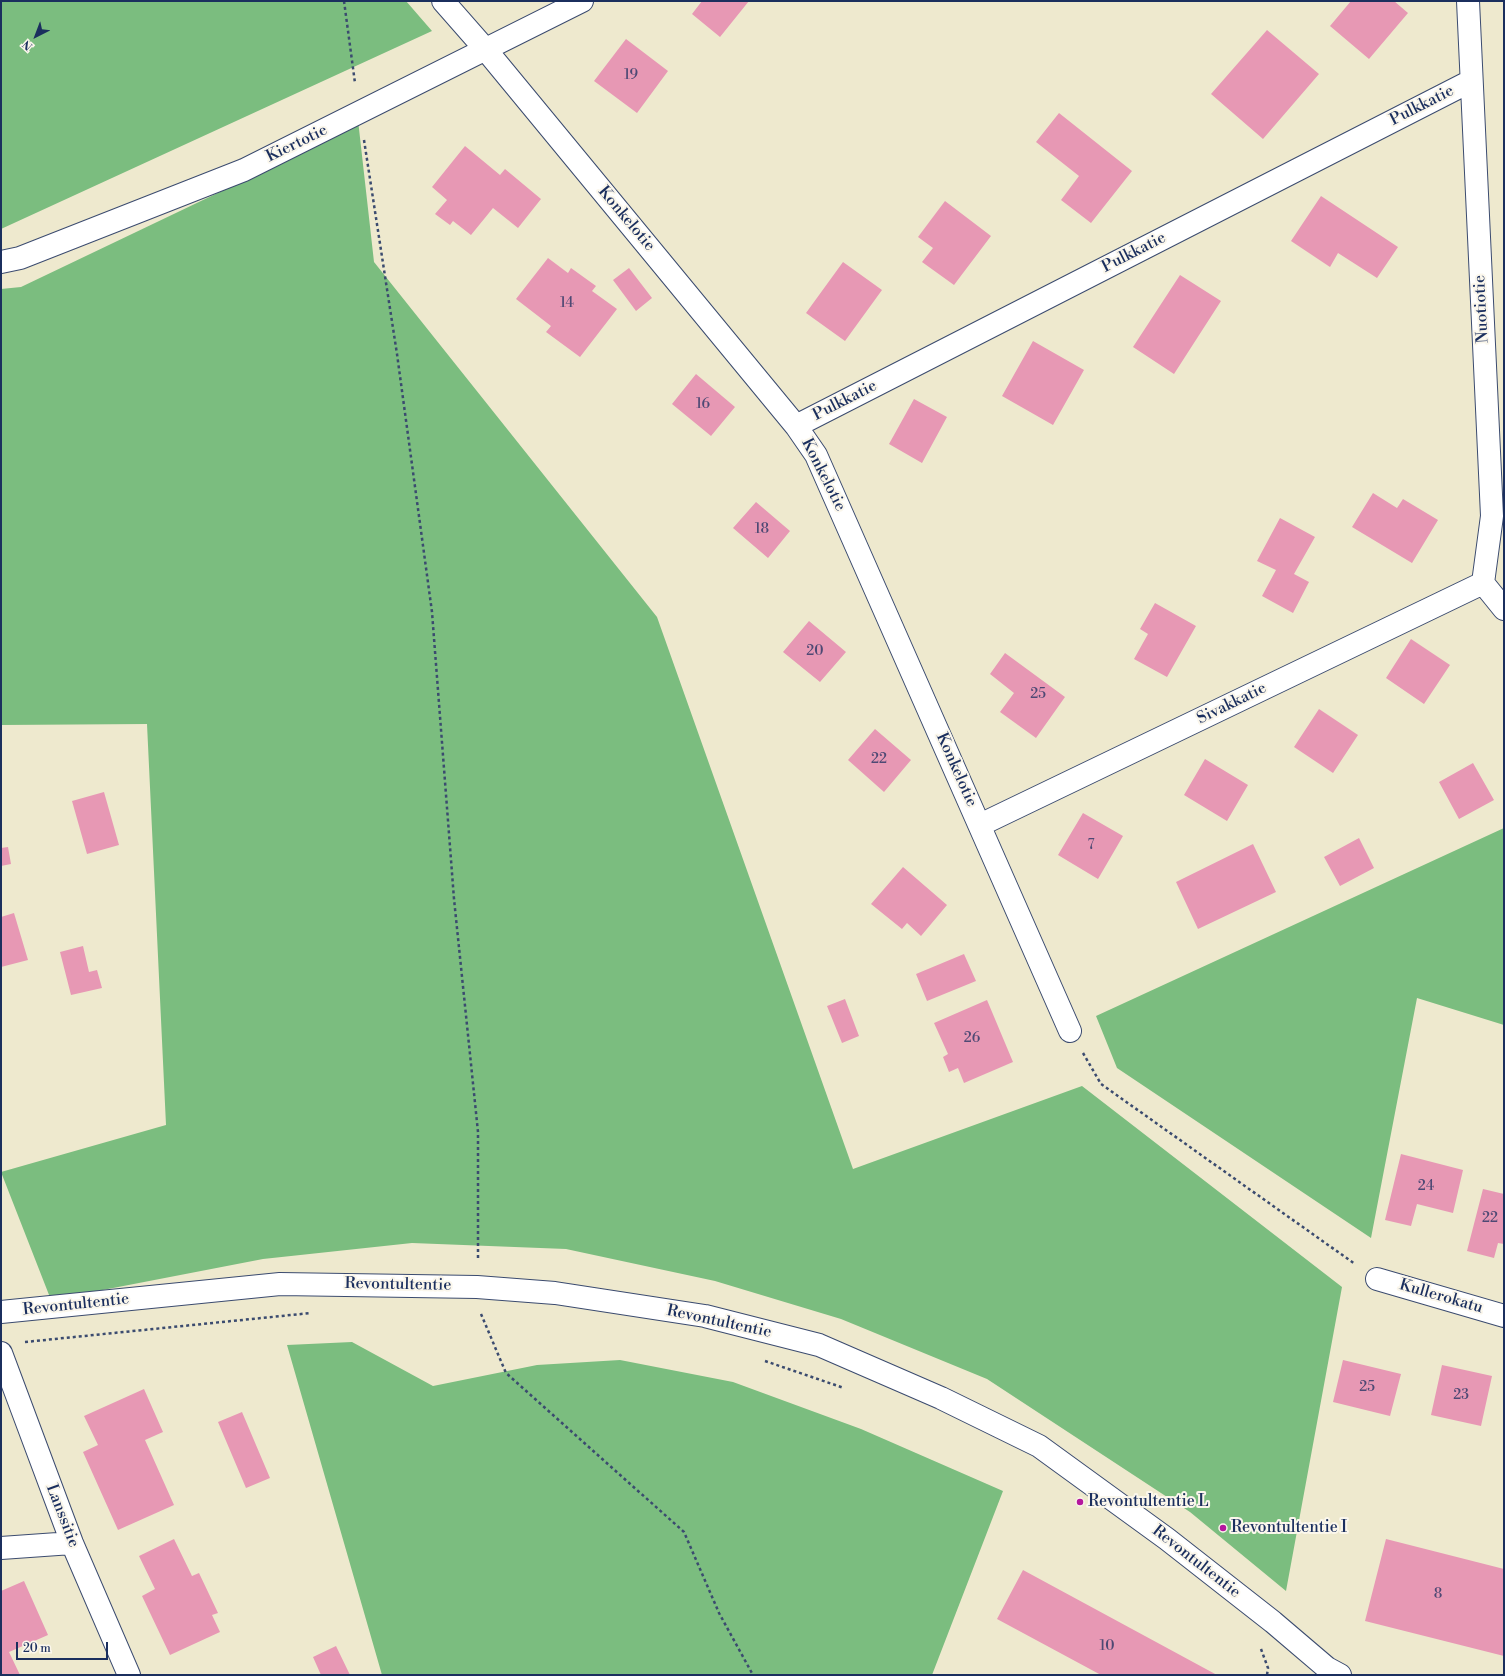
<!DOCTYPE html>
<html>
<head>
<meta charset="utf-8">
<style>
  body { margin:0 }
  #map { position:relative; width:1505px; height:1676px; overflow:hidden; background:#eee9ce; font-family:"Libre Bodoni",serif }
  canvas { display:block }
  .frame { position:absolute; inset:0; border:2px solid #1b2f5e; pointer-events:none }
  .north { position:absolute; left:16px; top:16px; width:40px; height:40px; -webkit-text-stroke:3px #fbf7ec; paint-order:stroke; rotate:222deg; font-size:11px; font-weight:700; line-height:16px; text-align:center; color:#1b2f5e }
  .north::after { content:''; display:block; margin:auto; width:14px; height:18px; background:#1b2f5e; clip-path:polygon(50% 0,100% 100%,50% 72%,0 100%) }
  .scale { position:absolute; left:16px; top:1642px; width:92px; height:18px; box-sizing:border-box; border:2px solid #1b2f5e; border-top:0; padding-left:5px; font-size:12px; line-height:14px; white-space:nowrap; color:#1b2f5e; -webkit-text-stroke:3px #fbf7ec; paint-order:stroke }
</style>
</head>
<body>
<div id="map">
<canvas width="1505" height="1676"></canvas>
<div class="frame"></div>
<div class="north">N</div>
<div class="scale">20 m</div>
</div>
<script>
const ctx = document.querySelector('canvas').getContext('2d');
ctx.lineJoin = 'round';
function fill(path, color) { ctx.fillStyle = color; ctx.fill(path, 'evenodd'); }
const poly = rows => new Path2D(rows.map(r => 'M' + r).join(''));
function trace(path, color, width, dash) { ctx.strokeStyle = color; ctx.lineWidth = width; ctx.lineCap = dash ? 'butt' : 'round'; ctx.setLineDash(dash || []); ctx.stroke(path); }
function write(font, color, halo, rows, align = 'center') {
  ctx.font = font + ' "Libre Bodoni",serif'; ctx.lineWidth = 4; ctx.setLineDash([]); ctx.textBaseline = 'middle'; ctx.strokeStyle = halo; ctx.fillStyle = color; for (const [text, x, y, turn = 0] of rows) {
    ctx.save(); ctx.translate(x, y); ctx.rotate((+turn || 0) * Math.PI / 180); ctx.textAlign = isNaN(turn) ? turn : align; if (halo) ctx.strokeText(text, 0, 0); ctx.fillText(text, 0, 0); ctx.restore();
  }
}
fill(poly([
  [1,1,406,1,432,31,1,229],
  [358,120,374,262,657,617,853,1169,1082,1086,1342,1287,1286,1591,1190,1512,987,1379,841,1319,715,1281,566,1249,412,1243,263,1259,51,1300,1,1172,166,1125,147,724,1,725,1,289,21,287,247,179],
  [1504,828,1504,1025,1417,998,1371,1238,1117,1068,1096,1016],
  [352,1342,433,1386,537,1365,620,1360,733,1382,861,1429,1003,1491,932,1675,382,1675,287,1345]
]), '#7bbd7f');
fill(poly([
  [702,1,749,1,720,37,692,14],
  [1351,1,1394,1,1408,13,1369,59,1330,26],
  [1267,30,1319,74,1263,139,1211,94],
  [626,39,668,71,637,113,594,81],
  [1059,113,1132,171,1091,223,1061,200,1079,176,1036,142],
  [465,146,500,175,505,169,541,199,518,228,493,208,471,235,453,221,450,225,435,214,447,200,432,187],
  [1321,196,1398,247,1377,278,1338,253,1330,267,1291,241],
  [945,201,991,236,954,285,922,262,933,248,918,237],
  [548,258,568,273,571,268,596,286,592,291,617,309,580,357,546,332,551,326,516,299],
  [843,262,882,290,845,341,806,313],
  [629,268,652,298,636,311,613,280],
  [1180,275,1221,301,1174,374,1133,347],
  [1033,341,1084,370,1053,425,1002,396],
  [696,374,735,407,711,436,672,404],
  [914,399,947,417,922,463,889,444],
  [1373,493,1397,508,1403,499,1438,520,1412,563,1352,527],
  [756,502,790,531,768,558,733,528],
  [1280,518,1315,537,1294,574,1309,582,1293,613,1262,596,1276,570,1257,561],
  [1155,603,1196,626,1167,677,1134,659,1148,634,1140,629],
  [809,621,846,652,820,682,783,652],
  [1411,639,1450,665,1424,704,1386,678],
  [1005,653,1065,697,1036,738,1000,712,1014,693,990,674],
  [1319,709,1358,735,1333,773,1294,747],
  [875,729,911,760,884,792,848,760],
  [1205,759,1248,785,1227,821,1184,795],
  [1473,763,1494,800,1459,819,1439,782],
  [104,792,119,845,87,854,72,801],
  [1083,813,1123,836,1098,879,1058,855],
  [1359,838,1374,868,1340,886,1324,857],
  [1253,844,1276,892,1198,929,1176,882],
  [8,847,11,864,1,866,1,848],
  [903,867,947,905,921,936,907,923,902,929,871,904],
  [14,913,28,960,1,967,1,917],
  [83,946,89,972,97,970,102,988,71,995,60,952],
  [964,954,976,981,927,1001,916,974],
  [845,999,859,1036,842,1043,827,1006],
  [987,1000,1013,1062,964,1083,958,1068,949,1072,943,1057,948,1054,934,1023],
  [1401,1154,1463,1170,1453,1213,1417,1204,1411,1226,1385,1220],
  [1483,1189,1504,1194,1504,1244,1498,1243,1494,1258,1467,1251],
  [1343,1360,1401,1374,1390,1416,1333,1402],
  [1442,1365,1492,1376,1481,1426,1431,1415],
  [144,1389,163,1432,145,1440,174,1505,118,1530,83,1452,98,1445,84,1416],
  [242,1412,270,1478,246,1488,218,1422],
  [174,1539,192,1576,199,1573,218,1613,212,1615,220,1632,170,1655,142,1596,155,1589,139,1556],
  [1386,1539,1504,1569,1504,1656,1365,1621],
  [1023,1570,1217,1675,1101,1675,997,1619],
  [24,1581,48,1635,9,1652,20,1675,1,1675,1,1591],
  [336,1646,350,1675,321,1675,313,1657]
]), '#e798b4');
const minor = poly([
  [443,1,486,50,796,426,816,455,1070,1031],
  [1468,1,1492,516,1483,583,1504,609],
  [1,262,20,258,244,170,582,1],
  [796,426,1471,81],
  [980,825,1483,583],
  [1377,1279,1504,1316],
  [1,1312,280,1284,477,1287,555,1293,705,1316,819,1345,941,1398,1039,1446,1167,1539,1273,1622,1327,1668,1340,1675],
  [1,1353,72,1543,129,1675],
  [1,1548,72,1543]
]);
trace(minor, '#3b4b6f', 24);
trace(poly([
  [344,1,355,83],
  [364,140,397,354,432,612,454,899,478,1132,478,1260],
  [1083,1053,1101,1084,1355,1264],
  [481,1314,506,1373,684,1532,719,1613,753,1675],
  [25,1342,311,1313],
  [765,1361,844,1388],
  [1261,1649,1268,1668,1267,1675]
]), '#3b4b6f', 2.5, [3, 3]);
trace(minor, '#fff', 22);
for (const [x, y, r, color] of [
  [1080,1502,4,"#b5179e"],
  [1223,1528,4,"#b5179e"]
]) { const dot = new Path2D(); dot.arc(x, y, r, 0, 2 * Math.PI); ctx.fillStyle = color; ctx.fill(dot); trace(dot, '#fbf7ec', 1.5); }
write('14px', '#4e4974', null, [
  ["19",631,76],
  ["14",567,304],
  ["16",703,405],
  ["18",762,530],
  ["20",815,652],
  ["25",1038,695],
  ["22",879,760],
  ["7",1091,846],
  ["26",972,1039],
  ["24",1426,1187],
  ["22",1490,1219],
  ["25",1367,1388],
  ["23",1461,1396],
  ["8",1438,1595],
  ["10",1107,1647]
]);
write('16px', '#1b2f5e', '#fbf7ec', [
  ["Pulkkatie",1422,106,-27],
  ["Kiertotie",297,144,-26],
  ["Konkelotie",626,219,50],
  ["Pulkkatie",1134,253,-27],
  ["Nuotiotie",1482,309,-93],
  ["Pulkkatie",845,401,-27],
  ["Konkelotie",823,475,63],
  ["Sivakkatie",1232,704,-26],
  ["Konkelotie",956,770,66],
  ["Revontultentie",398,1285,1],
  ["Kullerokatu",1441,1297,16],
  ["Revontultentie",76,1305,-6],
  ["Revontultentie",719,1322,12],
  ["Lanssitie",62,1516,69],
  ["Revontultentie",1196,1562,38]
]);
write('16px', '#1b2f5e', '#fbf7ec', [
  ["Revontultentie L",1088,1502],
  ["Revontultentie I",1231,1528]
], 'left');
</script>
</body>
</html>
